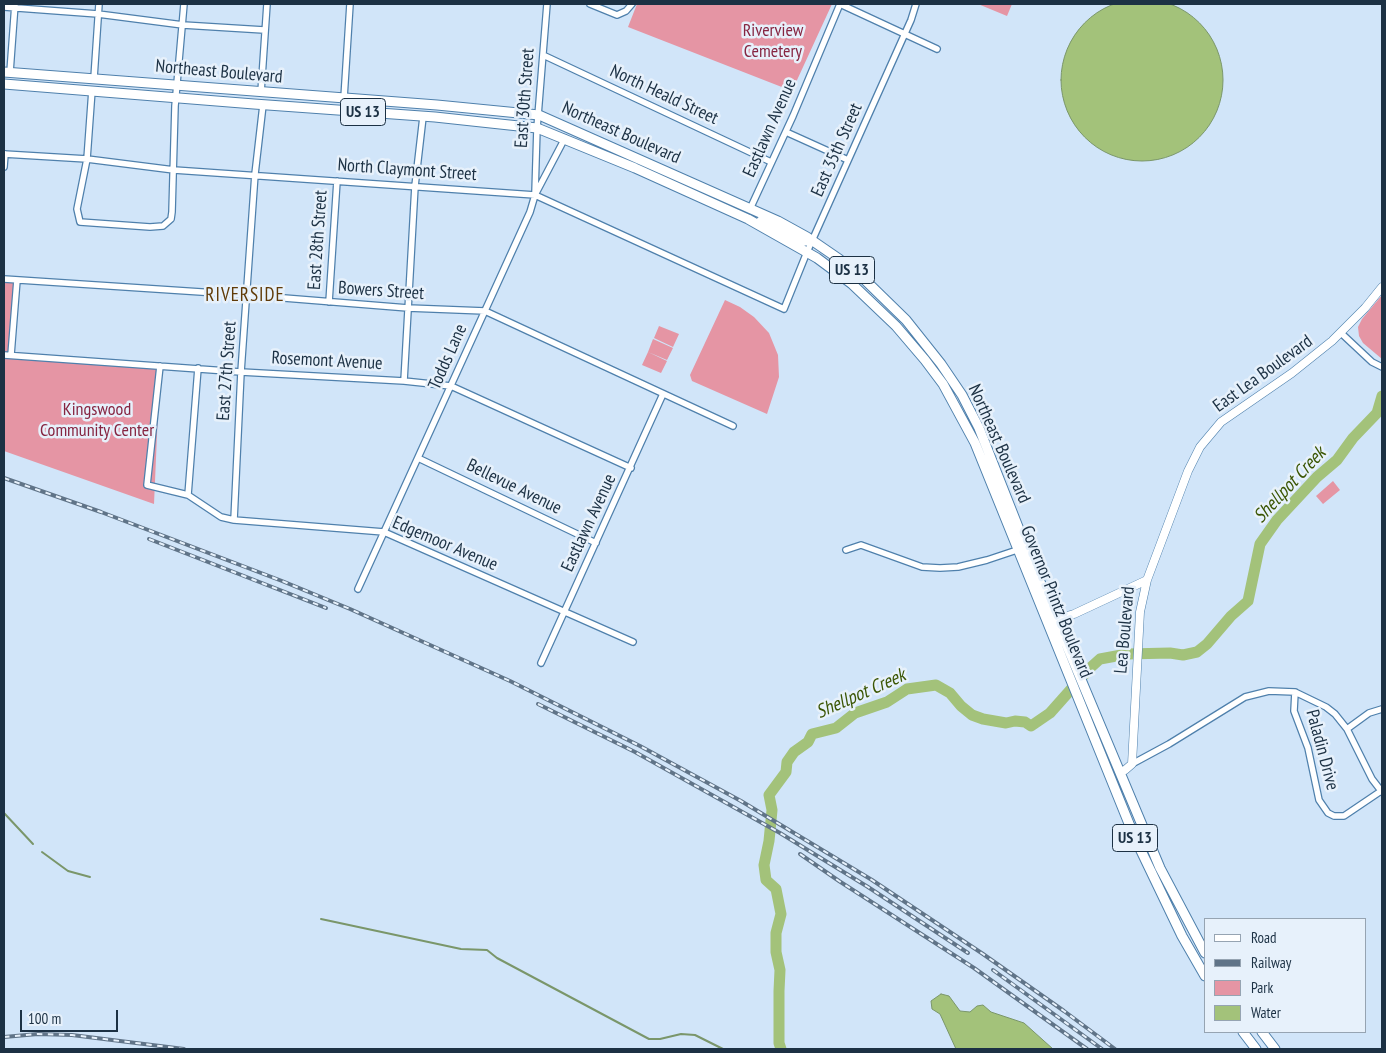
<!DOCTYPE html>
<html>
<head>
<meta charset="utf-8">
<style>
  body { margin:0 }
  #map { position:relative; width:1386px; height:1053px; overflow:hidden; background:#d1e5f9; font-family:"PT Sans Narrow",sans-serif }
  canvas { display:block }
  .frame { position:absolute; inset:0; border:5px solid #1c3144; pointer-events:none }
  .legend { position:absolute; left:1204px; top:918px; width:162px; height:115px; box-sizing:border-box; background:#e7f1fb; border:1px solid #96a4b2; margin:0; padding:6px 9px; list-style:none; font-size:15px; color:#1c3144 }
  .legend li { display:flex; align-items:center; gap:10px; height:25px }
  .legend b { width:25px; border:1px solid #96a4b2 }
  .scale { position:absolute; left:20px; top:1010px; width:98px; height:22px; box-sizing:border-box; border:2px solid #1c3144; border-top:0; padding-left:6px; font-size:15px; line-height:18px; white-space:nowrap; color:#1c3144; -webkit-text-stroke:4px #e7f1fb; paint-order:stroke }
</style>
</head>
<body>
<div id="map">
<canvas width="1386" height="1053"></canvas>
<div class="frame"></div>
<ul class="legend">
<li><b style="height:6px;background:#fff"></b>Road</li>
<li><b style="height:6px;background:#607488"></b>Railway</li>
<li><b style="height:14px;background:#e595a4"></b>Park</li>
<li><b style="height:14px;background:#a3c27a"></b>Water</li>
</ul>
<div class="scale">100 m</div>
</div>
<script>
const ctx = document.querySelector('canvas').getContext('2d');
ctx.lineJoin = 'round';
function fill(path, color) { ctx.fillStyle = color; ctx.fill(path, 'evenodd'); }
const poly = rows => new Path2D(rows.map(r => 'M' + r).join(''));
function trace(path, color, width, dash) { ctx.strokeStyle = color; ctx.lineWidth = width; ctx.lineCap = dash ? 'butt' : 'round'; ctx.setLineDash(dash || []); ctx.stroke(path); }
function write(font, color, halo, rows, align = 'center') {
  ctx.font = font + ' "PT Sans Narrow",sans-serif'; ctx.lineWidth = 5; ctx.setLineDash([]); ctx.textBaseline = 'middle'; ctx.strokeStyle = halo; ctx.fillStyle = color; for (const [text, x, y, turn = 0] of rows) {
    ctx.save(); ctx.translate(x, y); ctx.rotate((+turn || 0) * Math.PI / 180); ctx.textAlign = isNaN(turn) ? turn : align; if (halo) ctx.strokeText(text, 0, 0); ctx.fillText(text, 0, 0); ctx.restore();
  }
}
fill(poly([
  [637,4,832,4,792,91,628,27],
  [978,4,1012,4,1007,16],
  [4,279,14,280,9,355,160,366,154,504,4,451],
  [1382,295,1382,359,1363,343,1359,336,1358,327,1362,319],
  [725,300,740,307,754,317,769,333,778,355,779,377,767,414,692,381,690,375],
  [659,326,679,334,673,347,654,338],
  [653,339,673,348,667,360,648,352],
  [648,352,667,361,661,373,642,365],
  [1333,481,1340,490,1323,504,1316,496]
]), '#e595a4');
const water = poly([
  '1061 80a81 81 0 1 1 162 0a81 81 0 1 1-162 0Z',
  [941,994,949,996,960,1011,970,1012,977,1006,983,1005,991,1012,1024,1023,1053,1049,956,1049,940,1014,932,1009,931,1001,941,994]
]);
fill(water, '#a3c27a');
trace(water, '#7a966a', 1);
trace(poly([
  [4,813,33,844],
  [42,852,68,871,90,877],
  [321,919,461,949,487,950,497,958,649,1039,660,1039,681,1034,695,1035,723,1049]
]), '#7a966a', 2);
trace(poly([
  [781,1049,779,1043,779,991,780,970,776,952,776,933,781,914,776,889,766,880,764,865,769,841,772,810,769,795,786,772,787,762,794,752,808,742,812,734,836,728,855,713,887,702,907,689,936,685,950,693,961,706,972,715,983,719,1006,723,1015,721,1025,722,1031,726,1050,713,1090,668,1100,659,1127,654,1170,653,1183,655,1197,652,1207,644,1231,616,1248,601,1260,544,1277,520,1317,477,1337,460,1353,438,1377,413,1382,396]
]), '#a3c27a', 11);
const street = poly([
  [590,4,617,15,626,11,632,4],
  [4,7,98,14,183,25,264,30],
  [543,55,771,162],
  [10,72,15,4],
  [94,78,99,4],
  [92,90,87,159,77,209,80,222,150,227,163,226,171,219,172,212,175,106,184,4],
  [261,92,267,4],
  [344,98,350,4],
  [786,132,848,160],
  [4,154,87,159,174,170,535,195,784,309,807,252,911,20,916,4],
  [4,167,5,154],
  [535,193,537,128,547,4],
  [750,209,793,116,840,4,937,49],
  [4,279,247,295,408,308,485,311,733,426],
  [329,302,337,181],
  [1341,333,1372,362,1382,367],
  [4,355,241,372,404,381,451,386,631,468],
  [11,355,17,280],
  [160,366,147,485,188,495,221,517,234,520,384,532,633,642],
  [404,381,415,186,423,117],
  [418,458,596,543],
  [188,495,198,368],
  [234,520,241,372,255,174,263,105],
  [846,550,861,545,922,567,940,568,958,567,987,560,1020,549],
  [358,589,530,212,535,195,565,138],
  [541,663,663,394],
  [1295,692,1294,711,1308,748,1319,800,1328,813,1334,816,1344,816,1381,791],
  [1347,729,1369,713,1382,709],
  [1132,764,1169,744,1245,697,1269,691,1295,692,1326,707,1335,714,1347,729,1372,779,1382,792]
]);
const secondary = poly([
  [1055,616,1063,617,1074,614,1147,580],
  [1120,772,1125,770,1132,764,1140,612,1147,580,1188,471,1200,447,1221,422,1292,373,1332,341,1365,308,1382,287]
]);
const primary = poly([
  [4,72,437,105,539,115,778,221,807,237,839,259,865,280,906,320,941,364,962,395,979,428,1033,565,1160,868,1205,953],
  [4,84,254,104,435,117,537,128,635,168,748,219,817,258,852,284,896,326,925,360,943,384,975,443,1134,836,1182,936,1205,976],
  [761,221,770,224,801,241,813,241],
  [1243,1032,1256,1049],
  [1262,1032,1275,1049]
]);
trace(street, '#4f80ac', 8);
trace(secondary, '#4f80ac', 9);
trace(primary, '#4f80ac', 11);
trace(street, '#fff', 5.5);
trace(secondary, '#fff', 8);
trace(primary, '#fff', 9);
const rail = poly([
  [4,478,101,512,282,581,350,609,510,681,640,746,741,801,872,880,983,954,1064,1011,1115,1049],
  [149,539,326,608],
  [538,704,635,752,780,833,868,887,968,953],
  [800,854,839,881,974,968,1087,1049],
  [993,970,1102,1049],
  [4,1037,38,1034,72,1035,184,1049]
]);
trace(rail, '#607488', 4);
trace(rail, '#e7f1fb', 2, [5.5]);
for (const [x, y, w] of [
  [363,112,45],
  [852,270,45],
  [1135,838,45]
]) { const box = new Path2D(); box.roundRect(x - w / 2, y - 13.5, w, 27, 4); ctx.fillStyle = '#e7f1fb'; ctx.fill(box); trace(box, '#1c3144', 1); }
write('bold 16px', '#1c3144', null, [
  ["US 13",363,112],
  ["US 13",852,270],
  ["US 13",1135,838]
]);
write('18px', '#862541', '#e7f1fb', [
  ["Riverview",773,31],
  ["Cemetery",773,52],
  ["Kingswood",97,410],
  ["Community Center",97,431]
]);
write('18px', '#1c3144', '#e7f1fb', [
  ["Northeast Boulevard",219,72,5],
  ["North Heald Street",664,95,25],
  ["East 30th Street",525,98,-86],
  ["Eastlawn Avenue",770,128,-66],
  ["Northeast Boulevard",621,133,24],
  ["East 35th Street",837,150,-66],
  ["North Claymont Street",407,170,4],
  ["East 28th Street",318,240,-86],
  ["Bowers Street",381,291,4],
  ["Todds Lane",448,357,-66],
  ["Rosemont Avenue",327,361,3],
  ["East 27th Street",227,371,-86],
  ["East Lea Boulevard",1263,374,-36],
  ["Northeast Boulevard",999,444,66],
  ["Bellevue Avenue",514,487,26],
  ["Eastlawn Avenue",589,523,-65],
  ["Edgemoor Avenue",445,544,23],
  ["Governor Printz Boulevard",1056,602,68],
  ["Lea Boulevard",1125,630,-85],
  ["Paladin Drive",1322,750,75]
]);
ctx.letterSpacing = '1px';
write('19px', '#603b08', '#e7f1fb', [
  ["RIVERSIDE",245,296]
]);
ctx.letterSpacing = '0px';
write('italic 19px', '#3b5604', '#e7f1fb', [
  ["Shellpot Creek",1290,485,-47],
  ["Shellpot Creek",861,694,-24]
]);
</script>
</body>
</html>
